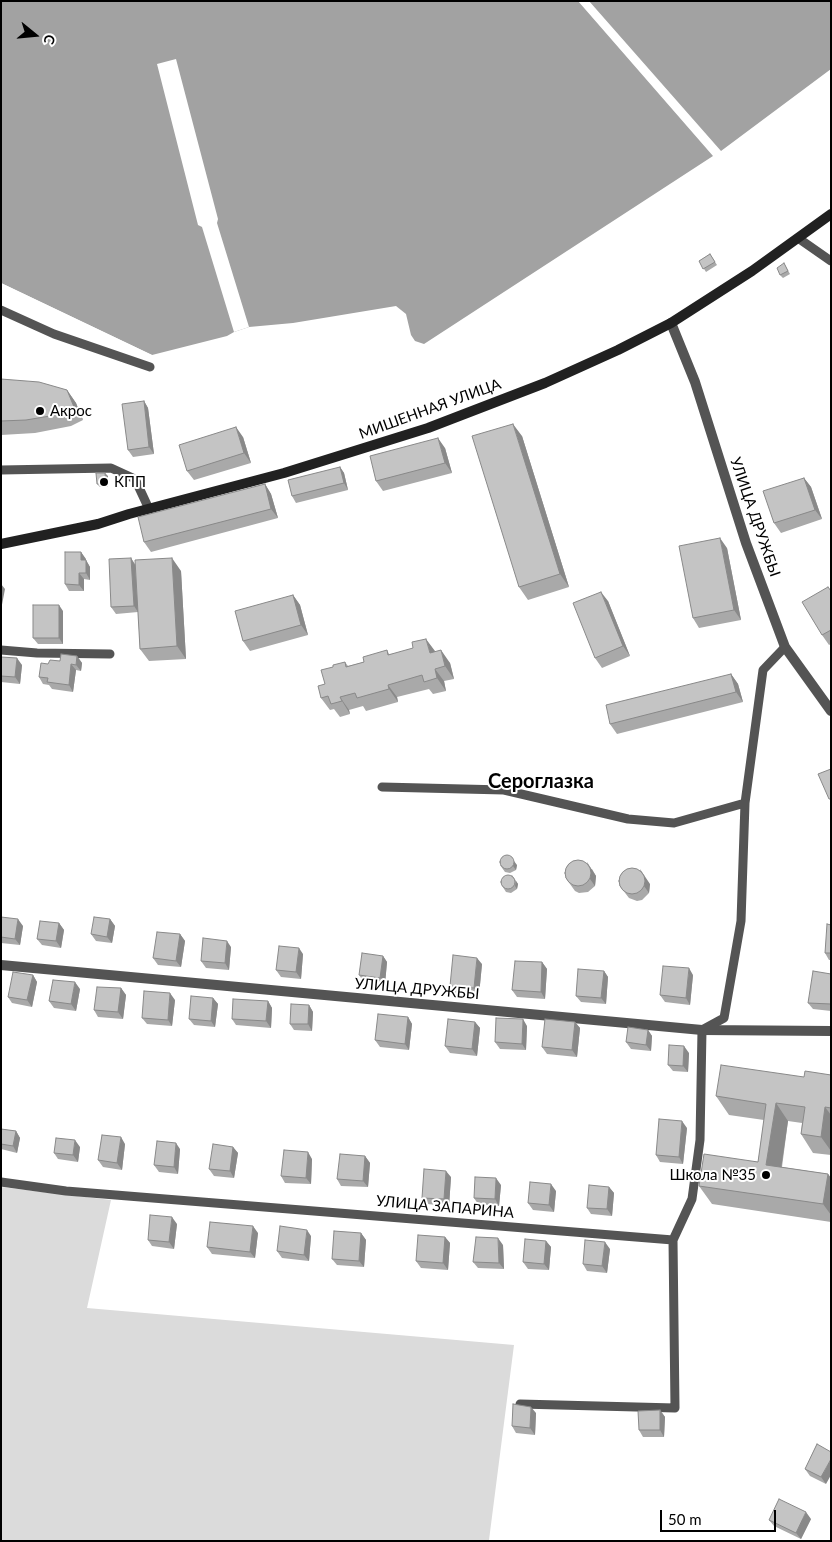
<!DOCTYPE html>
<html>
<head>
<meta charset="utf-8">
<style>
  body { margin:0 }
  #map { position:relative; width:832px; height:1542px; overflow:hidden; background:#fff; font-family:Lato,sans-serif }
  canvas { display:block }
  .frame { position:absolute; inset:0; border:2px solid #000; pointer-events:none }
  .north { position:absolute; left:10px; top:10px; width:50px; height:50px; -webkit-text-stroke:4px #fff; paint-order:stroke; rotate:107deg; font-size:14px; font-weight:700; line-height:20px; text-align:center; color:#000 }
  .north::after { content:''; display:block; margin:auto; width:18px; height:22px; background:#000; clip-path:polygon(50% 0,100% 100%,50% 72%,0 100%) }
  .scale { position:absolute; left:660px; top:1510px; width:116px; height:22px; box-sizing:border-box; border:2px solid #000; border-top:0; padding-left:6px; font-size:15px; line-height:18px; white-space:nowrap; color:#000; -webkit-text-stroke:4px #fff; paint-order:stroke }
</style>
</head>
<body>
<div id="map">
<canvas width="832" height="1542"></canvas>
<div class="frame"></div>
<div class="north">С</div>
<div class="scale">50 m</div>
</div>
<script>
const ctx = document.querySelector('canvas').getContext('2d');
ctx.lineJoin = 'round';
function fill(path, color) { ctx.fillStyle = color; ctx.fill(path, 'evenodd'); }
const poly = rows => new Path2D(rows.map(r => 'M' + r).join(''));
function trace(path, color, width, dash) { ctx.strokeStyle = color; ctx.lineWidth = width; ctx.lineCap = dash ? 'butt' : 'round'; ctx.setLineDash(dash || []); ctx.stroke(path); }
function write(font, color, halo, rows, align = 'center') {
  ctx.font = font + ' Lato,sans-serif'; ctx.lineWidth = 4; ctx.setLineDash([]); ctx.textBaseline = 'middle'; ctx.strokeStyle = halo; ctx.fillStyle = color; for (const [text, x, y, turn = 0] of rows) {
    ctx.save(); ctx.translate(x, y); ctx.rotate((+turn || 0) * Math.PI / 180); ctx.textAlign = isNaN(turn) ? turn : align; if (halo) ctx.strokeText(text, 0, 0); ctx.fillText(text, 0, 0); ctx.restore();
  }
}
fill(poly([
  [1,1187,111,1200,87,1308,514,1345,489,1540,491,1541,1,1541]
]), '#dbdbdb');
fill(poly([
  [1,1,578,1,713,156,424,344,415,341,411,335,406,314,396,306,293,323,249,327,234,332,227,336,152,355,1,283],
  [589,1,831,1,831,69,721,151]
]), '#a2a2a2');
fill(poly([
  [176,59,218,219,217,223,249,327,234,332,202,227,198,225,157,64],
  [1,283,152,355,152,358,1,286]
]), '#fff');
trace(poly([
  [798,238,831,261],
  [1,310,54,334,150,367],
  [1,470,111,468,135,479,149,509],
  [1,650,37,653,110,654],
  [382,787,504,790,628,819,674,823,745,803],
  [1,1182,66,1191,673,1240,692,1199,700,1140,702,1030,724,1018,741,921,745,803,763,670,785,647],
  [520,1404,675,1408,673,1240]
]), '#545454', 9);
trace(poly([
  [671,323,695,382,746,543,785,647,831,711],
  [1,965,702,1030,831,1031]
]), '#545454', 10);
trace(poly([
  [1,544,98,524,129,514,284,473,428,428,545,383,618,350,671,323,752,271,831,214]
]), '#212121', 10);
fill(poly([
  [710,254,717,265,706,272,699,261],
  [784,263,790,274,783,278,780,275],
  [1,379,67,390,76,403,83,420,71,426,35,433,1,435],
  [144,401,148,408,154,454,133,457,128,450],
  [522,436,569,587,528,600,519,587],
  [243,437,251,463,194,480,187,471],
  [445,448,452,473,383,491,376,481],
  [340,467,344,473,348,490,296,503,292,496],
  [108,476,108,487,100,487,97,484],
  [804,478,811,487,822,519,781,533,774,523],
  [265,484,271,494,278,518,151,552,144,542],
  [727,548,741,620,699,628,693,618],
  [81,552,90,567,90,580,84,579,84,591,69,591,65,584],
  [131,558,135,564,181,571,186,659,149,661,140,649,138,612,116,614,111,607],
  [831,591,831,644,829,645,822,635],
  [293,595,300,605,308,635,250,651,243,641],
  [608,601,630,656,602,668,595,658],
  [63,611,63,644,38,644,33,638],
  [387,650,389,654,435,652,450,663,454,679,444,681,446,691,433,694,429,689,397,697,398,702,366,711,363,706,349,710,350,714,340,717,334,709,330,710,321,698,325,684,333,667,345,662,348,666,364,662],
  [77,656,82,663,81,671,76,670,73,692,52,689,49,685,43,684,39,677,48,664],
  [1,657,22,665,20,684,1,682],
  [731,674,738,684,743,702,617,734,610,724],
  [500,865,517,865,516,870,510,873,505,872],
  [592,869,596,876,595,886,588,892,579,893,575,891,565,877],
  [512,875,518,884,517,889,511,893,506,892,501,884],
  [650,884,649,893,642,900,637,901,629,898,619,885],
  [1,917,23,926,20,945,1,943],
  [110,919,115,926,112,943,96,941,91,934],
  [59,923,64,930,61,948,42,945,37,939],
  [831,925,831,960,829,960,825,953],
  [180,934,185,941,181,967,158,965,153,958],
  [231,947,229,970,206,968,201,961],
  [303,954,301,979,281,977,276,970],
  [383,956,387,962,385,984,364,982,359,975],
  [542,962,547,969,545,999,517,997,512,990],
  [482,964,479,995,454,993,450,986],
  [604,971,608,977,606,1004,581,1002,576,996],
  [831,974,831,1011,813,1009,808,1003],
  [33,975,37,982,32,1007,12,1003,8,997],
  [693,975,690,1005,665,1002,660,995],
  [121,988,126,995,123,1019,98,1017,94,1010],
  [80,989,76,1011,54,1008,49,1001],
  [213,998,218,1004,215,1027,194,1025,189,1019],
  [175,1000,172,1026,147,1024,142,1018],
  [268,1001,272,1008,271,1028,236,1025,232,1019],
  [309,1005,313,1012,312,1031,294,1030,290,1024],
  [408,1017,412,1024,409,1050,380,1047,375,1040],
  [475,1022,480,1028,477,1056,450,1053,445,1046],
  [575,1022,580,1028,577,1057,547,1054,542,1047],
  [527,1026,526,1050,500,1049,495,1042],
  [648,1030,652,1036,651,1051,631,1049,626,1042],
  [689,1053,688,1072,673,1071,668,1065],
  [831,1075,831,1155,813,1153,801,1134,802,1123,788,1121,782,1167,828,1174,831,1178,831,1222,712,1204,699,1186,758,1162,764,1120,729,1115,716,1096,804,1077],
  [687,1128,683,1164,660,1162,656,1155],
  [1,1129,16,1131,20,1138,17,1153,1,1149],
  [125,1144,122,1170,103,1167,98,1160],
  [80,1147,78,1162,58,1159,54,1153],
  [233,1147,238,1153,234,1178,214,1176,209,1169],
  [180,1149,178,1174,159,1172,154,1165],
  [365,1156,370,1163,368,1187,341,1186,337,1179],
  [312,1159,311,1184,285,1183,281,1176],
  [451,1177,449,1206,427,1204,422,1198],
  [501,1185,499,1206,478,1204,474,1198],
  [609,1187,614,1193,612,1216,591,1214,587,1208],
  [556,1191,554,1212,533,1210,528,1203],
  [177,1224,174,1249,152,1246,148,1240],
  [258,1233,255,1258,212,1254,207,1247],
  [361,1233,366,1240,364,1267,337,1265,332,1259],
  [311,1236,309,1261,282,1258,277,1251],
  [445,1237,450,1243,448,1270,421,1268,416,1261],
  [546,1241,551,1247,549,1270,528,1269,523,1262],
  [503,1245,504,1269,478,1268,473,1262],
  [610,1249,607,1273,587,1271,583,1264],
  [660,1410,665,1417,664,1437,643,1437,639,1430],
  [536,1413,535,1435,516,1433,512,1426],
  [817,1444,826,1484,810,1476,805,1469],
  [811,1519,801,1539,774,1526,769,1520]
]), '#a9a9a9');
fill(poly([
  [67,390,76,403,83,420,74,407],
  [144,401,148,408,154,454,149,447],
  [513,424,522,436,569,587,560,574],
  [236,427,243,437,251,463,244,453],
  [438,438,445,448,452,473,445,463],
  [340,467,344,473,348,490,344,483],
  [105,473,108,476,108,487,106,483],
  [804,478,811,487,822,519,815,510],
  [265,484,271,494,278,518,271,509],
  [720,538,727,548,741,620,734,610],
  [81,552,86,559,86,567,81,560],
  [131,558,135,565,138,612,134,606],
  [172,558,181,571,186,659,177,646],
  [86,560,90,567,90,580,86,573],
  [79,573,84,579,84,591,79,585],
  [1,584,5,589,1,610],
  [601,592,608,601,630,656,623,646],
  [293,595,300,605,308,635,301,625],
  [59,605,63,611,63,644,59,638],
  [426,639,435,651,439,666,430,653],
  [441,650,450,663,454,679,445,666],
  [77,656,82,663,81,671,76,665],
  [17,658,22,665,20,684,15,677],
  [71,664,76,670,73,692,69,685],
  [435,669,444,681,446,691,437,678],
  [731,674,738,684,743,702,736,692],
  [388,685,397,697,398,702,389,689],
  [340,697,349,710,350,714,342,701],
  [514,861,517,865,516,870,513,866],
  [587,862,596,876,595,886,590,879],
  [640,869,650,884,649,893,644,886],
  [516,881,518,884,517,889,515,886],
  [18,919,23,926,20,945,15,939],
  [110,919,115,926,112,943,107,937],
  [59,923,64,930,61,948,56,941],
  [180,934,185,941,181,967,176,961],
  [227,941,231,947,229,970,225,963],
  [299,948,303,954,301,979,296,972],
  [383,956,387,962,385,984,380,978],
  [477,958,482,964,479,995,474,988],
  [542,962,547,969,545,999,541,992],
  [689,968,693,975,690,1005,686,998],
  [604,971,608,977,606,1004,601,998],
  [33,975,37,982,32,1007,27,1000],
  [75,982,80,989,76,1011,71,1004],
  [121,988,126,995,123,1019,118,1012],
  [170,993,175,1000,172,1026,168,1020],
  [213,998,218,1004,215,1027,211,1021],
  [268,1001,272,1008,271,1028,266,1021],
  [309,1005,313,1012,312,1031,308,1024],
  [408,1017,412,1024,409,1050,405,1044],
  [523,1019,527,1026,526,1050,522,1044],
  [475,1022,480,1028,477,1056,472,1049],
  [575,1022,580,1028,577,1057,572,1050],
  [648,1030,652,1036,651,1051,646,1045],
  [684,1046,689,1053,688,1072,683,1066],
  [776,1103,788,1121,779,1183,766,1165],
  [825,1107,831,1115,831,1151,821,1137],
  [682,1121,687,1128,683,1164,679,1157],
  [16,1131,20,1138,17,1153,13,1146],
  [121,1137,125,1144,122,1170,117,1163],
  [75,1140,80,1147,78,1162,73,1155],
  [176,1143,180,1149,178,1174,174,1167],
  [233,1147,238,1153,234,1178,230,1171],
  [308,1152,312,1159,311,1184,306,1178],
  [365,1156,370,1163,368,1187,363,1181],
  [446,1171,451,1177,449,1206,444,1199],
  [828,1174,831,1178,831,1215,823,1204],
  [496,1178,501,1185,499,1206,495,1199],
  [551,1184,556,1191,554,1212,549,1205],
  [609,1187,614,1193,612,1216,607,1209],
  [172,1217,177,1224,174,1249,169,1242],
  [253,1226,258,1233,255,1258,250,1252],
  [307,1230,311,1236,309,1261,304,1255],
  [361,1233,366,1240,364,1267,359,1261],
  [445,1237,450,1243,448,1270,443,1263],
  [498,1238,503,1245,504,1269,499,1263],
  [546,1241,551,1247,549,1270,544,1264],
  [605,1242,610,1249,607,1273,602,1266],
  [531,1407,536,1413,535,1435,530,1428],
  [660,1410,665,1417,664,1437,660,1430],
  [831,1459,831,1475,826,1484,821,1477],
  [806,1512,811,1519,801,1539,796,1533]
]), '#898989');
const building = poly([
  [710,254,715,262,703,269,699,261,710,254],
  [784,263,788,271,780,275,777,268,784,263],
  [1,379,39,382,67,390,74,407,62,414,26,420,1,421,1,379],
  [144,401,149,447,128,450,122,404,144,401],
  [513,424,560,574,519,587,472,436,513,424],
  [236,427,244,453,187,471,179,445,236,427],
  [438,438,445,463,376,481,370,456,438,438],
  [340,467,344,483,292,496,288,480,340,467],
  [96,473,105,473,106,483,97,484,96,473],
  [804,478,815,510,774,523,763,491,804,478],
  [265,484,271,509,144,542,138,517,265,484],
  [720,538,734,610,693,618,679,546,720,538],
  [65,552,81,552,81,560,86,560,86,573,79,573,79,585,65,584,65,552],
  [131,558,134,606,111,607,109,559,131,558],
  [172,558,177,646,140,649,135,560,172,558],
  [828,587,831,591,831,630,822,635,802,602,828,587],
  [601,592,623,646,595,658,573,603,601,592],
  [293,595,301,625,243,641,235,611,293,595],
  [33,605,59,605,59,638,33,638,33,605],
  [426,639,430,653,441,650,445,666,435,669,437,678,424,682,422,675,388,685,389,689,357,698,355,693,340,697,342,701,331,704,328,696,321,698,318,686,325,684,321,670,333,667,333,665,345,662,346,667,364,662,363,657,387,650,388,655,413,648,412,642,426,639],
  [61,654,77,656,76,665,71,664,69,685,47,682,48,678,39,677,41,663,48,664,50,660,60,661,61,654],
  [1,657,17,658,15,677,1,676,1,657],
  [731,674,736,692,610,724,606,705,731,674],
  [831,769,831,799,829,799,818,774,831,769],
  '500 862a7 7 0 1 1 14 0a7 7 0 1 1-14 0Z',
  '565 873a13 13 0 1 1 26 0a13 13 0 1 1-26 0Z',
  '619 881a13 13 0 1 1 26 0a13 13 0 1 1-26 0Z',
  '501 882a7 7 0 1 1 14 0a7 7 0 1 1-14 0Z',
  [1,917,18,919,15,939,1,937,1,917],
  [94,917,110,919,107,937,91,934,94,917],
  [40,921,59,923,56,941,37,939,40,921],
  [827,924,831,925,831,953,825,953,827,924],
  [157,932,180,934,176,961,153,958,157,932],
  [203,938,227,941,225,963,201,961,203,938],
  [279,946,299,948,296,972,276,970,279,946],
  [362,953,383,956,380,978,359,975,362,953],
  [453,955,477,958,474,988,450,986,453,955],
  [515,961,542,962,541,992,512,990,515,961],
  [663,966,689,968,686,998,660,995,663,966],
  [578,969,604,971,601,998,576,996,578,969],
  [813,971,831,974,831,1004,808,1003,813,971],
  [13,972,33,975,27,1000,8,997,13,972],
  [53,980,75,982,71,1004,49,1001,53,980],
  [97,987,121,988,118,1012,94,1010,97,987],
  [144,991,170,993,168,1020,142,1018,144,991],
  [191,996,213,998,211,1021,189,1019,191,996],
  [233,999,268,1001,266,1021,232,1019,233,999],
  [291,1004,309,1005,308,1024,290,1024,291,1004],
  [378,1014,408,1017,405,1044,375,1040,378,1014],
  [496,1018,523,1019,522,1044,495,1042,496,1018],
  [448,1019,475,1022,472,1049,445,1046,448,1019],
  [545,1019,575,1022,572,1050,542,1047,545,1019],
  [628,1027,648,1030,646,1045,626,1042,628,1027],
  [669,1045,684,1046,683,1066,668,1065,669,1045],
  [721,1065,804,1077,805,1071,831,1075,831,1108,825,1107,821,1137,801,1134,805,1107,776,1103,766,1165,828,1174,823,1204,699,1186,704,1154,758,1162,766,1104,716,1096,721,1065],
  [659,1119,682,1121,679,1157,656,1155,659,1119],
  [1,1129,16,1131,13,1146,1,1144,1,1129],
  [102,1135,121,1137,117,1163,98,1160,102,1135],
  [56,1138,75,1140,73,1155,54,1153,56,1138],
  [157,1141,176,1143,174,1167,154,1165,157,1141],
  [213,1144,233,1147,230,1171,209,1169,213,1144],
  [284,1150,308,1152,306,1178,281,1176,284,1150],
  [340,1154,365,1156,363,1181,337,1179,340,1154],
  [424,1169,446,1171,444,1199,422,1198,424,1169],
  [475,1177,496,1178,495,1199,474,1198,475,1177],
  [530,1182,551,1184,549,1205,528,1203,530,1182],
  [589,1185,609,1187,607,1209,587,1208,589,1185],
  [150,1215,172,1217,169,1242,148,1240,150,1215],
  [210,1222,253,1226,250,1252,207,1247,210,1222],
  [280,1226,307,1230,304,1255,277,1251,280,1226],
  [334,1231,361,1233,359,1261,332,1259,334,1231],
  [418,1235,445,1237,443,1263,416,1261,418,1235],
  [476,1237,498,1238,499,1263,473,1262,476,1237],
  [525,1239,546,1241,544,1264,523,1262,525,1239],
  [585,1240,605,1242,602,1266,583,1264,585,1240],
  [513,1404,531,1407,530,1428,512,1426,513,1404],
  [660,1410,660,1430,639,1430,638,1411,660,1410],
  [817,1444,831,1452,831,1459,821,1477,805,1469,817,1444],
  [779,1499,806,1512,796,1533,769,1520,779,1499]
]);
fill(building, '#c4c4c4');
trace(building, '#898989', 1);
for (const [x, y, r, color] of [
  [40,411,5,"#000"],
  [104,482,5,"#000"],
  [766,1175,5,"#000"]
]) { const dot = new Path2D(); dot.arc(x, y, r, 0, 2 * Math.PI); ctx.fillStyle = color; ctx.fill(dot); trace(dot, '#fff', 2); }
write('15px', '#000', '#fff', [
  ["МИШЕННАЯ УЛИЦА",430,409,-20],
  ["УЛИЦА ДРУЖБЫ",755,517,71],
  ["УЛИЦА ДРУЖБЫ",417,989,5],
  ["УЛИЦА ЗАПАРИНА",445,1207,5]
]);
write('15px', '#000', '#fff', [
  ["Акрос",50,411],
  ["КПП",114,482],
  ["Школа №35",756,1175,"right"]
], 'left');
write('bold 20px', '#000', '#fff', [
  ["Сероглазка",541,782]
]);
</script>
</body>
</html>
